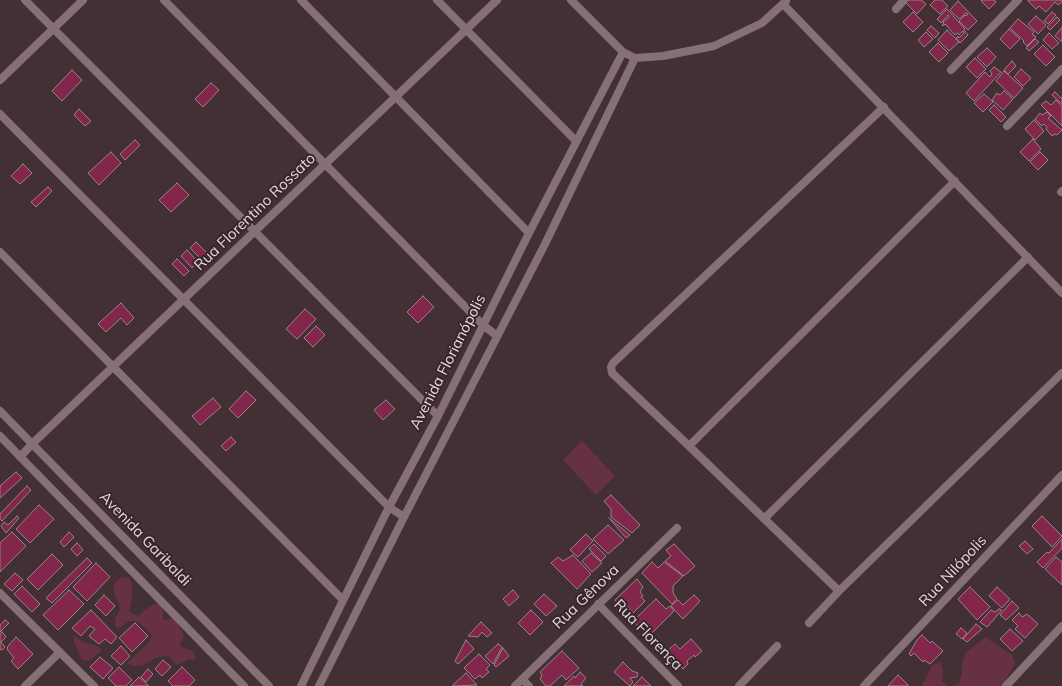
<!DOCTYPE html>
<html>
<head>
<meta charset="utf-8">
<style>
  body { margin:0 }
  canvas { display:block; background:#423035 }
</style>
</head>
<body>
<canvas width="1062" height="686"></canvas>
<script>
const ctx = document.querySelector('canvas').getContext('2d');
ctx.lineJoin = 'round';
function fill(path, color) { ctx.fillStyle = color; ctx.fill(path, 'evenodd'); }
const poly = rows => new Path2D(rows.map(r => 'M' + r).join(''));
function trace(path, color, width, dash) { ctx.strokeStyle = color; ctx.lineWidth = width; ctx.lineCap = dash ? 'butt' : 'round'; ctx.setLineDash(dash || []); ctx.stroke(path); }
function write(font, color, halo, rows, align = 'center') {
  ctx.font = font + ' Mulish,sans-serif'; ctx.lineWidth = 4; ctx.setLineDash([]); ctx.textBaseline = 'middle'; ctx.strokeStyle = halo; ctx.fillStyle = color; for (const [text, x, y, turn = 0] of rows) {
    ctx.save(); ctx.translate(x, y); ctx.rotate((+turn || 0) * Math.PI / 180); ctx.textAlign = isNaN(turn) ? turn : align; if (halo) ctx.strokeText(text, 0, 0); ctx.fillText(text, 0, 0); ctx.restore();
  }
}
fill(poly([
  [582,441,615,476,596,495,563,460],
  [122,577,129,578,132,584,132,600,129,611,131,613,138,616,145,610,158,602,163,606,163,620,166,620,172,618,177,622,184,635,180,644,182,647,193,651,196,657,194,660,188,659,177,665,174,663,170,657,164,656,154,659,143,665,136,666,132,666,127,663,149,642,152,635,143,626,135,621,129,621,121,627,117,628,115,625,115,619,120,609,119,603,114,594,113,588,116,581],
  [73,635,85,643,98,646,101,649,100,652,89,661,82,660,74,642],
  [985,637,1012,655,1015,664,1004,683,1006,686,952,686,959,683,962,673,962,664,965,654],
  [941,662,943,671,942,681,948,686,922,686,932,665]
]), '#663143');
const building = poly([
  [908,0,921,0,926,4,917,14,905,2,908,0],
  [935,0,942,0,948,6,940,14,930,5,935,0],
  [982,0,994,0,996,2,989,9,981,1,982,0],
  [1029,0,1062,0,1062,2,1058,5,1055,2,1046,12,1039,6,1036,9,1028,1,1029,0],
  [958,1,977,21,968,30,959,21,965,15,966,16,968,14,966,13,959,19,950,10,958,1],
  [947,9,965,29,964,30,968,35,960,43,956,38,958,36,959,38,964,33,963,31,959,35,958,33,955,35,945,24,943,26,942,25,944,23,943,22,949,17,948,15,941,23,937,19,947,9],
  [913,12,923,22,913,32,903,22,913,12],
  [1052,12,1056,15,1048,24,1044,21,1052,12],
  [1036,16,1046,25,1038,34,1028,24,1036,16],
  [1057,17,1060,20,1050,30,1047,27,1057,17],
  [1018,19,1034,32,1032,34,1036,37,1027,46,1023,42,1024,41,1010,28,1018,19],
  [931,26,939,33,935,38,927,30,931,26],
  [1062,27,1062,42,1055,36,1062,27],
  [1009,29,1020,39,1010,49,1000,39,1009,29],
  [947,30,959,42,949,51,938,40,947,30],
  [926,32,933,39,924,47,918,40,926,32],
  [1049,33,1059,43,1052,49,1043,40,1049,33],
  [1035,39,1039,42,1029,51,1026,48,1035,39],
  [938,43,948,53,939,62,929,52,938,43],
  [1043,45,1055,57,1046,66,1034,54,1043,45],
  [987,48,996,57,987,67,977,57,987,48],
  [975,58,986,69,977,78,966,67,975,58],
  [1012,61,1016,66,1008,74,1004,70,1012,61],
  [994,67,1001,72,974,101,966,93,985,72,990,77,992,74,990,71,994,67],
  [1021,69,1031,78,1023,86,1014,77,1021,69],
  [72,70,82,80,62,101,52,91,72,70],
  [1004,71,1023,88,1014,98,996,81,1004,71],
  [211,83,219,90,203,107,195,99,211,83],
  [1004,91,1013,99,1003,110,992,100,997,93,1000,95,1004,91],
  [1055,92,1061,98,1062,97,1062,104,1052,95,1055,92],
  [984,94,993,102,983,112,974,103,984,94],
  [1056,100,1062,106,1062,126,1041,105,1046,101,1051,105,1056,100],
  [994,105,1006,117,1001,122,989,110,994,105],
  [79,109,91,121,85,126,74,115,79,109],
  [1047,112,1051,116,1048,118,1062,130,1057,135,1055,134,1052,136,1046,129,1047,127,1044,124,1042,126,1035,119,1040,113,1042,115,1047,112],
  [1034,120,1044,131,1035,140,1025,129,1034,120],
  [1033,139,1041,149,1029,161,1020,152,1033,139],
  [135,140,140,145,125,160,120,154,135,140],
  [111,152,121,163,99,185,88,173,111,152],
  [1040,152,1048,160,1038,170,1030,162,1040,152],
  [23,164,32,173,20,184,11,176,23,164],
  [177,183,189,195,171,212,159,200,177,183],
  [48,187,52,191,36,207,31,202,48,187],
  [196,242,207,253,201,259,190,248,196,242],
  [187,250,198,262,192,268,181,256,187,250],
  [177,259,189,271,184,276,172,264,177,259],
  [423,296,434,307,418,323,407,312,423,296],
  [121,303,134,318,127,325,121,318,106,332,98,324,121,303],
  [305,309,316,319,297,339,286,329,305,309],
  [316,326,325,335,313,347,304,338,316,326],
  [246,391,256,400,238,418,229,409,246,391],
  [213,398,221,407,200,425,192,416,213,398],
  [386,400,395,409,383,420,374,410,386,400],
  [231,437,236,442,226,451,221,446,231,437],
  [16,472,22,478,0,498,0,486,16,472],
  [27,486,31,490,2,521,0,519,0,514,27,486],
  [611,495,640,525,632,533,611,517,611,509,604,501,611,495],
  [39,505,54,519,30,543,16,529,39,505],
  [17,516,19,518,6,533,1,526,4,522,8,525,17,516],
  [1042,516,1062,536,1052,547,1032,526,1042,516],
  [609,518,630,535,626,538,609,518],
  [608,525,624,540,608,554,593,539,608,525],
  [12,532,26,546,0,572,0,543,12,532],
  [69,532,74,537,64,547,60,542,69,532],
  [586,534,593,541,578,557,570,550,586,534],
  [1062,539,1062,548,1043,568,1037,562,1047,552,1049,553,1062,539],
  [1025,541,1033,549,1027,554,1019,546,1025,541],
  [77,543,83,550,77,556,71,549,77,543],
  [594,544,606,556,601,561,589,549,594,544],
  [674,544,695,566,684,576,665,561,671,556,666,550,674,544],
  [591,553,602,563,592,572,582,561,591,553],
  [52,554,63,565,38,590,27,579,52,554],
  [573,555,591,574,577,589,551,563,558,557,563,561,573,555],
  [1056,557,1062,562,1062,585,1045,569,1056,557],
  [87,558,92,563,52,603,46,598,87,558],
  [652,562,658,568,664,562,683,576,673,586,673,593,677,599,672,604,642,573,652,562],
  [96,563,110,577,87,601,73,587,96,563],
  [15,573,23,580,12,591,4,584,15,573],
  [637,579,643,587,640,592,643,596,641,597,645,601,633,613,627,606,623,609,615,600,637,579],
  [22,586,40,604,32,612,14,594,22,586],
  [970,587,990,607,977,620,958,599,970,587],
  [997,587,1010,599,1002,608,989,596,997,587],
  [69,590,84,604,58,630,43,615,69,590],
  [513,590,519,597,509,606,503,599,513,590],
  [544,594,557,606,546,616,534,604,544,594],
  [104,595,115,606,106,616,95,605,104,595],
  [694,595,700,601,683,619,671,606,678,600,683,605,694,595],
  [656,599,666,609,670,606,674,611,650,635,643,628,644,626,641,623,638,626,633,621,656,599],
  [1012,601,1019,608,1006,620,1000,615,1012,601],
  [999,609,1002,610,987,627,980,622,991,610,995,612,999,609],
  [91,610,117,637,111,644,105,639,99,644,89,636,95,629,90,626,81,636,72,628,91,610],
  [531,610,543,622,530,635,518,623,531,610],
  [1019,613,1022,617,1027,614,1038,624,1025,638,1015,629,1018,626,1012,620,1019,613],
  [5,620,9,623,0,632,0,625,5,620],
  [481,622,492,633,487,637,482,632,478,637,468,636,481,622],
  [135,623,148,636,132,652,119,638,135,623],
  [976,624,982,629,967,642,963,639,976,624],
  [961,628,967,633,962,639,956,634,961,628],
  [1010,629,1023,641,1012,651,1000,639,1010,629],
  [2,632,6,637,1,642,5,647,2,650,0,649,0,634,2,632],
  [922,635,930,643,932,641,943,651,930,664,924,660,923,662,914,653,911,656,909,654,917,640,922,635],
  [16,637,33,654,18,669,11,661,14,658,7,649,8,646,16,637],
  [691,639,702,651,695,657,694,655,687,661,688,664,683,669,679,665,678,667,665,653,675,644,680,649,691,639],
  [466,640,474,649,458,664,455,661,466,640],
  [498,644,502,647,493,664,485,656,498,644],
  [121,646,130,656,121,665,111,656,121,646],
  [503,648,509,656,496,667,494,665,503,648],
  [562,651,579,668,566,680,562,675,550,686,546,686,540,679,542,675,540,672,562,651],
  [479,654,490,665,486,669,489,672,482,678,480,675,475,679,464,668,479,654],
  [100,657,113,668,103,679,90,667,100,657],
  [163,660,171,667,162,676,155,669,163,660],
  [623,662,632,671,638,673,637,677,630,678,633,682,630,686,614,672,623,662],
  [119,667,132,680,126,686,116,686,108,678,119,667],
  [182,667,195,680,189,686,173,686,168,681,182,667],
  [148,669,153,674,146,682,141,677,148,669],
  [580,672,586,678,581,684,583,686,564,686,574,676,575,678,580,672],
  [466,673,477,685,452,686,466,673],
  [898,675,908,685,908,686,888,686,898,675],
  [139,677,149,686,130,686,139,677],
  [642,677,651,686,633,686,642,677]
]);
fill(building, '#82274b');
trace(building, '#988288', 1);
trace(poly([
  [25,0,438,416],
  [164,0,483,325,497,336],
  [301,0,529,233],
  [437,0,576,141],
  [571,0,623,52,635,58,663,56,714,46,762,23,786,1],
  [783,4,1062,293],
  [896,9,904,0],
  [951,70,1018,0],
  [0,80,83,0],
  [0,114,389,507,404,517],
  [1007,126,1062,69],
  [1061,192,1062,191],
  [0,252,343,600],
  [0,411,269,686],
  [0,436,244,686],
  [689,446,955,181],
  [20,457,32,444,497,0],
  [764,519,1028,257],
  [839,591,689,446,612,373,611,367,613,363,884,107],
  [0,593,94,686],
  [598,604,678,686],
  [809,623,839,591,1062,373],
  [522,679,529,686],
  [25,686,60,652],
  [301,686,389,507,438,416,529,233,623,52],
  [319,686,404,517,545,244,635,58],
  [515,686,677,528],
  [739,686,777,646],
  [864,686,1062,475],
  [1006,686,1062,626]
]), '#857075', 8);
write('15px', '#e3d7da', '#37262b', [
  ["Rua Florentino Rossato",255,212,-44],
  ["Avenida Florianópolis",448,362,-63],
  ["Avenida Garibaldi",145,539,46],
  ["Rua Nilópolis",953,571,-47],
  ["Rua Gênova",586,597,-44],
  ["Rua Florença",648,635,46]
]);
</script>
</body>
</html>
